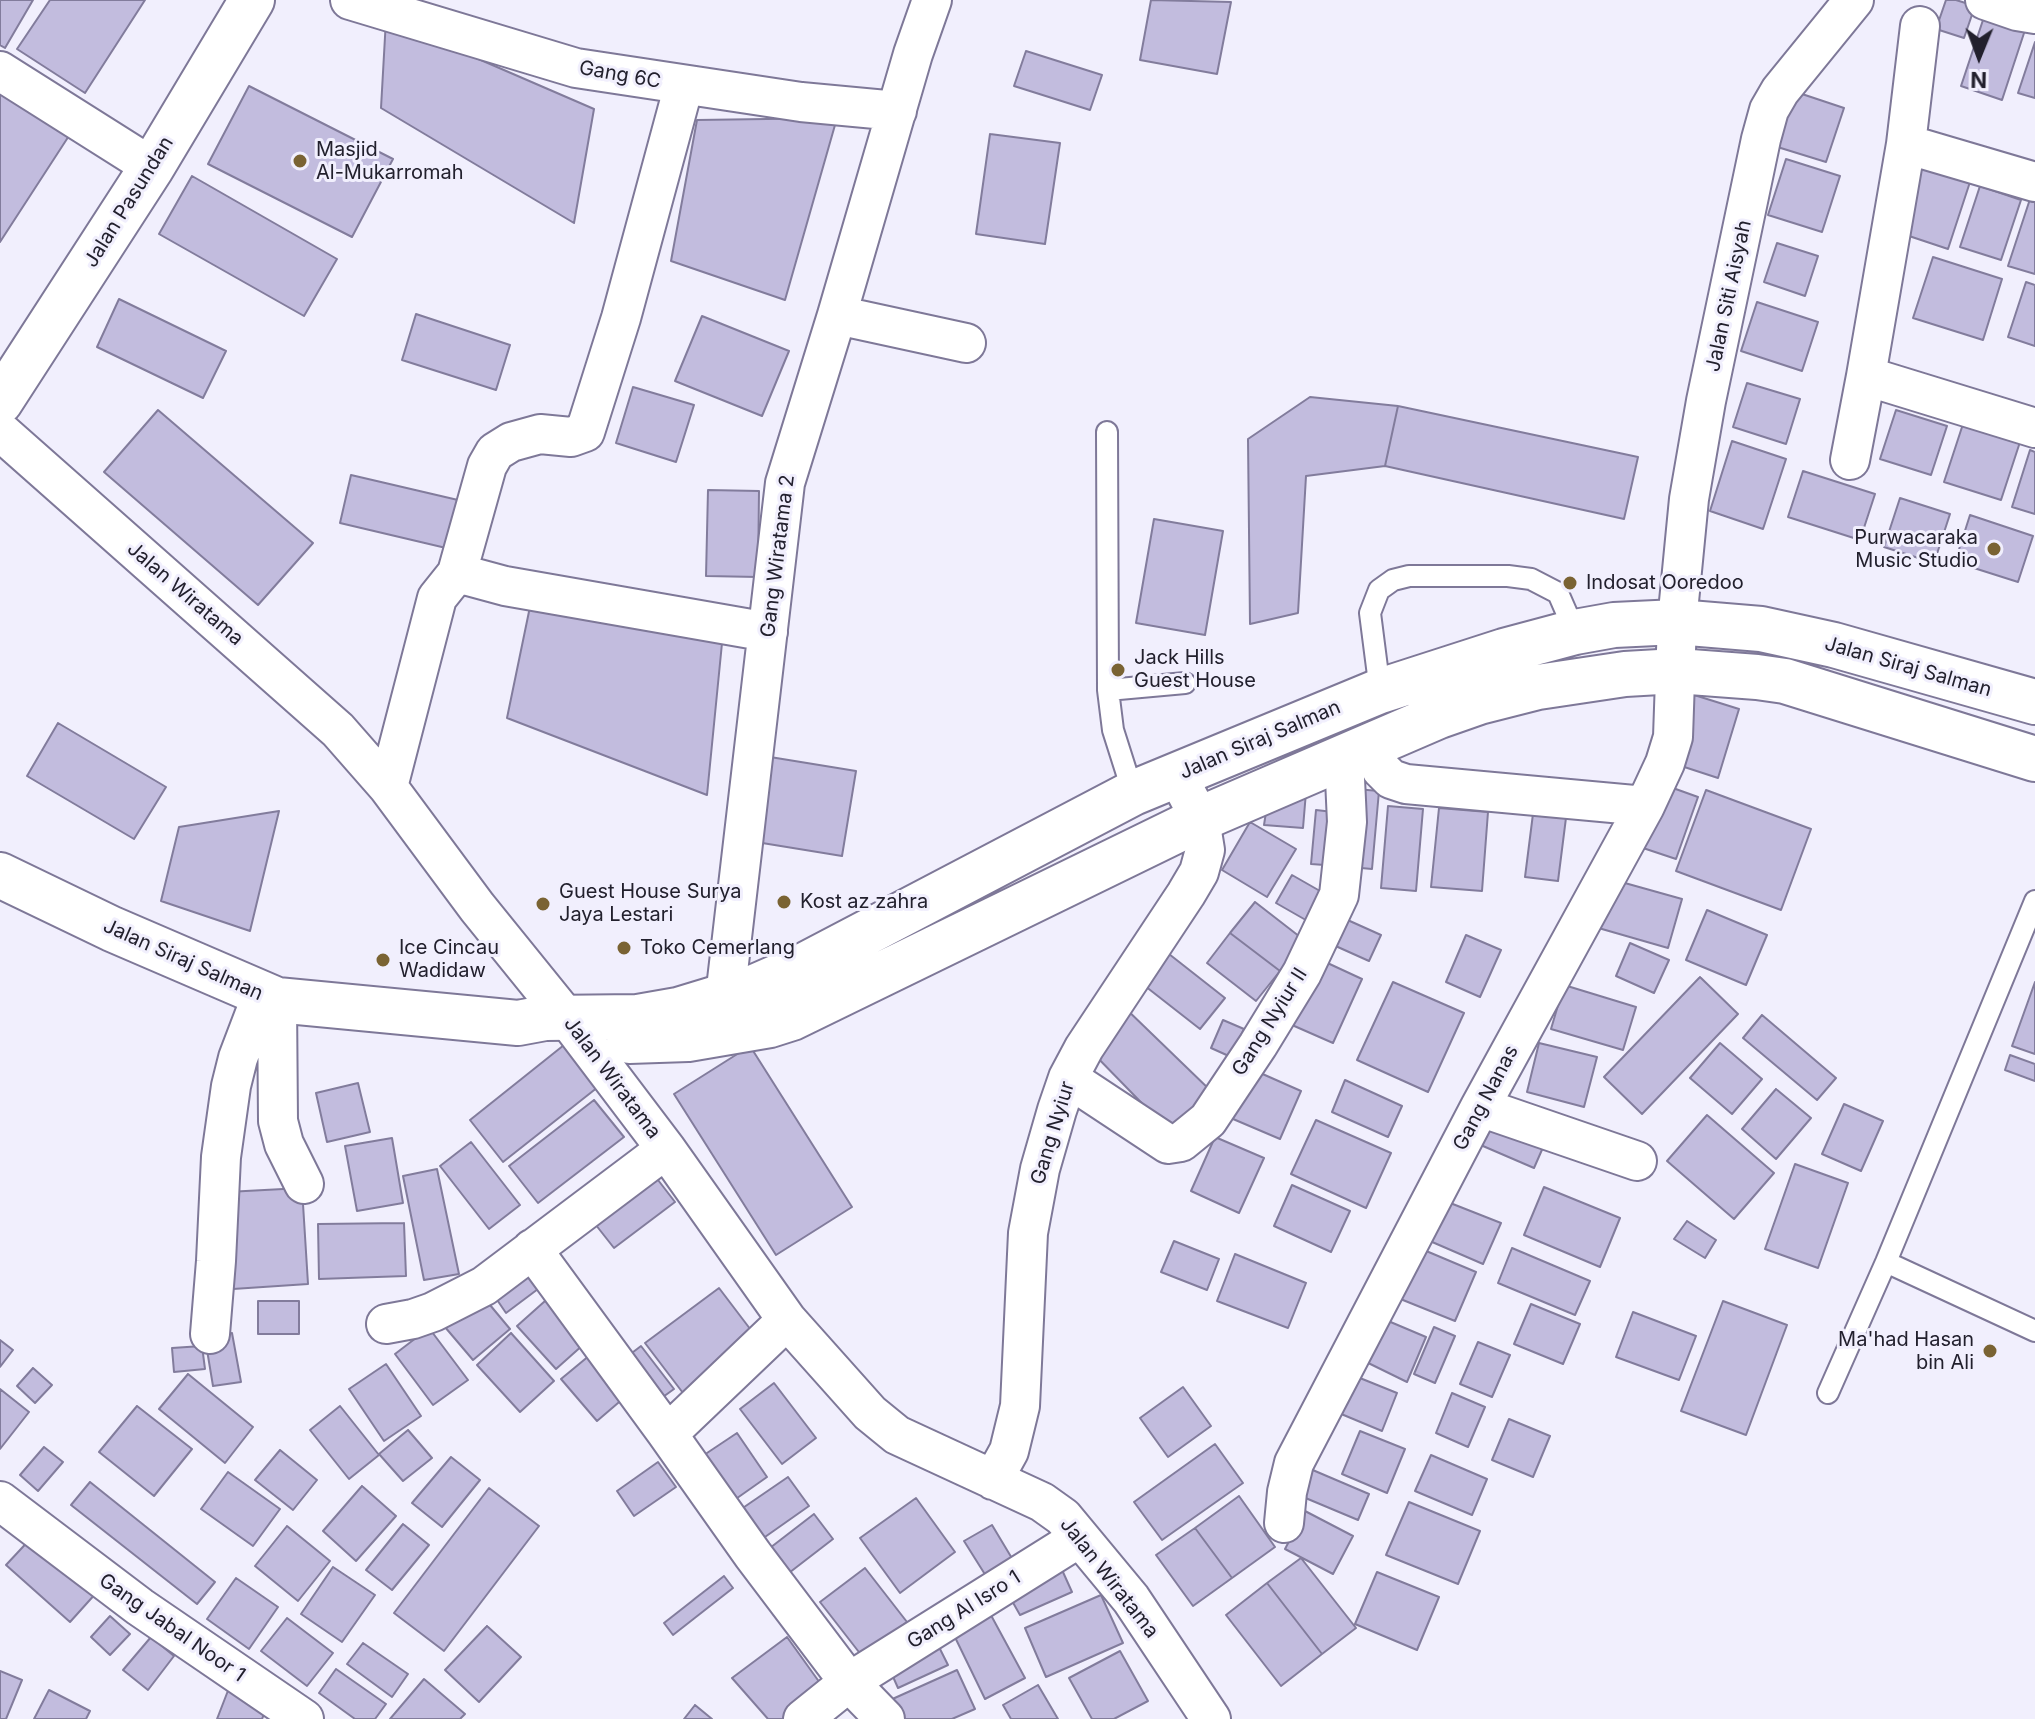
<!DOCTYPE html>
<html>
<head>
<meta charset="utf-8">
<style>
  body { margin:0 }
  #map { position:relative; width:2035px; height:1719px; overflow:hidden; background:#f1effd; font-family:Inter,sans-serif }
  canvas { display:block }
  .north { position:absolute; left:1939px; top:16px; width:80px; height:80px; -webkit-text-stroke:6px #f1effd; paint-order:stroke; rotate:181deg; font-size:22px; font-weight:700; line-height:32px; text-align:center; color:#22202d }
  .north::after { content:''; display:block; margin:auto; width:28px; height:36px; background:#22202d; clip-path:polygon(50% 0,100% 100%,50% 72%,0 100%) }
</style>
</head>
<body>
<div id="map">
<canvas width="2035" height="1719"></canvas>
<div class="north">N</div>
</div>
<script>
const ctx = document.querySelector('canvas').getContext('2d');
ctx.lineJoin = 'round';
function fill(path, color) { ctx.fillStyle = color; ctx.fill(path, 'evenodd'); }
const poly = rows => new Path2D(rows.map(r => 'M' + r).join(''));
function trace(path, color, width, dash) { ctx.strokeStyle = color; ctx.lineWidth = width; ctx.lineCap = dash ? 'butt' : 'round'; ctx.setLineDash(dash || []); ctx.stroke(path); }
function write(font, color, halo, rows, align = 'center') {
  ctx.font = font + ' Inter,sans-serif'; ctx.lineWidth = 6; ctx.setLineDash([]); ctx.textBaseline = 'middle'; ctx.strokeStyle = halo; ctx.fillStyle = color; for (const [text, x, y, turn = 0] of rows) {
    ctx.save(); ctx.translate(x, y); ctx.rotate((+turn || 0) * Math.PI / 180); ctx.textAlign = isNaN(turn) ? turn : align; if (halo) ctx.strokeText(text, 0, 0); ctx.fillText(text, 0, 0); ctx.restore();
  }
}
const building = poly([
  [0,0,33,0,5,48,0,45,0,0],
  [50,0,145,0,85,93,17,49,50,0],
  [1151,0,1231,2,1217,74,1140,60,1151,0],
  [1946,0,1956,0,1975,6,1964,38,1936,29,1946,0],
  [1986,11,2027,24,2002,100,1961,86,1986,11],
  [386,19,594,109,574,223,381,108,386,19],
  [2035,42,2035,98,2018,93,2035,42],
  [1026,51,1102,75,1090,110,1014,86,1026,51],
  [0,85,76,125,0,242,0,85],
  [249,86,393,159,352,237,208,164,249,86],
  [1790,90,1844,108,1826,162,1771,145,1790,90],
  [837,118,785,300,671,261,697,120,837,118],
  [990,134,1060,143,1045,244,976,234,990,134],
  [1786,159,1840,176,1822,232,1768,215,1786,159],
  [1921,166,1970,182,1948,249,1900,233,1921,166],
  [192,176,337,259,304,316,159,234,192,176],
  [1980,186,2021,200,2001,260,1960,247,1980,186],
  [2031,196,2035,197,2035,274,2008,266,2031,196],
  [1777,243,1818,256,1805,296,1764,282,1777,243],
  [1933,257,2002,279,1983,340,1913,318,1933,257],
  [2026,282,2035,285,2035,346,2008,337,2026,282],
  [119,299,226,351,203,398,97,347,119,299],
  [1757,302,1818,322,1802,371,1741,351,1757,302],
  [416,314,510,345,496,390,402,360,416,314],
  [702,316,789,351,762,416,675,381,702,316],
  [1747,383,1800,399,1786,444,1733,427,1747,383],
  [633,387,694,405,676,462,616,443,633,387],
  [1310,397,1398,406,1385,466,1306,476,1298,613,1250,624,1248,439,1310,397],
  [1398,406,1638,457,1624,519,1385,466,1398,406],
  [158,410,313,543,258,605,104,472,158,410],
  [1896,410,1947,426,1931,475,1880,459,1896,410],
  [1963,424,2020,442,2001,500,1944,482,1963,424],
  [1732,441,1786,459,1763,529,1710,511,1732,441],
  [2030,450,2035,452,2035,514,2012,507,2030,450],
  [1803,471,1875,494,1860,540,1788,517,1803,471],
  [351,475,458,500,446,548,340,523,351,475],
  [708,490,759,491,758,577,706,576,708,490],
  [1900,498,1950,514,1934,563,1884,547,1900,498],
  [1970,515,2033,536,2018,582,1955,562,1970,515],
  [1154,519,1223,531,1205,635,1136,623,1154,519],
  [532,597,723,633,707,795,507,718,532,597],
  [1691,694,1739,709,1718,778,1669,762,1691,694],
  [58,723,166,787,134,839,27,776,58,723],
  [764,756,856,771,842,856,750,841,764,756],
  [1659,783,1698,797,1676,859,1637,846,1659,783],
  [1356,789,1379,791,1372,869,1350,867,1356,789],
  [1706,790,1811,829,1781,910,1676,871,1706,790],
  [1306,792,1303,828,1264,825,1269,793,1306,792],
  [1535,798,1568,802,1558,881,1525,877,1535,798],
  [1388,806,1423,809,1416,891,1381,888,1388,806],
  [1439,808,1488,812,1482,891,1431,887,1439,808],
  [1316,810,1342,813,1338,866,1311,864,1316,810],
  [279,811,250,931,161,901,179,827,279,811],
  [1250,822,1296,849,1267,897,1222,870,1250,822],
  [1292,875,1327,895,1311,923,1276,903,1292,875],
  [1607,878,1682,899,1668,948,1588,925,1607,878],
  [1255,902,1304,940,1280,971,1230,933,1255,902],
  [1707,910,1767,935,1746,985,1686,960,1707,910],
  [1332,913,1381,935,1369,961,1320,939,1332,913],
  [1230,933,1280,971,1256,1001,1207,963,1230,933],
  [1466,935,1501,950,1480,997,1446,982,1466,935],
  [1630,943,1669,960,1654,993,1616,976,1630,943],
  [1169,954,1225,998,1200,1029,1145,986,1169,954],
  [1321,960,1362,979,1333,1043,1292,1025,1321,960],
  [1700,977,1738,1014,1642,1114,1604,1077,1700,977],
  [1393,982,1464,1013,1428,1092,1357,1060,1393,982],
  [2035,982,2035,1054,2012,1046,2035,982],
  [1564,985,1636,1007,1623,1050,1551,1029,1564,985],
  [1121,1004,1211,1091,1170,1132,1088,1048,1121,1004],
  [1762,1015,1836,1078,1817,1100,1743,1038,1762,1015],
  [1223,1020,1244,1029,1231,1057,1211,1048,1223,1020],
  [1539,1043,1597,1057,1584,1107,1527,1092,1539,1043],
  [1720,1043,1762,1079,1732,1114,1690,1078,1720,1043],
  [564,1045,598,1087,503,1162,470,1120,564,1045],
  [750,1046,852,1207,776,1255,674,1094,750,1046],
  [2010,1055,2035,1064,2035,1081,2005,1070,2010,1055],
  [1249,1068,1301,1091,1280,1139,1226,1116,1249,1068],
  [1345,1080,1402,1106,1388,1137,1332,1112,1345,1080],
  [358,1083,370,1132,327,1142,316,1093,358,1083],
  [1776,1089,1811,1118,1776,1159,1742,1129,1776,1089],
  [594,1100,624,1137,538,1203,509,1166,594,1100],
  [1844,1104,1883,1121,1861,1171,1822,1154,1844,1104],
  [1481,1111,1548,1136,1534,1168,1469,1140,1481,1111],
  [1707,1115,1774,1173,1734,1219,1667,1161,1707,1115],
  [1316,1120,1391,1153,1366,1208,1291,1174,1316,1120],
  [1215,1137,1264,1158,1239,1213,1191,1191,1215,1137],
  [392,1138,403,1203,357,1211,345,1146,392,1138],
  [471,1142,520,1205,489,1229,440,1166,471,1142],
  [1795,1164,1848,1183,1818,1268,1765,1249,1795,1164],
  [648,1167,675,1202,614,1248,588,1215,648,1167],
  [437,1169,459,1274,424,1280,403,1176,437,1169],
  [1292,1185,1350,1211,1331,1252,1274,1226,1292,1185],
  [1544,1187,1620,1218,1600,1267,1524,1235,1544,1187],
  [302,1188,308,1284,233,1289,227,1192,302,1188],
  [1435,1197,1501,1223,1483,1264,1416,1235,1435,1197],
  [1687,1221,1716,1240,1705,1258,1674,1239,1687,1221],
  [404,1223,406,1276,319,1279,318,1224,404,1223],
  [1174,1241,1219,1259,1207,1290,1161,1272,1174,1241],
  [1412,1245,1476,1272,1455,1321,1388,1294,1412,1245],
  [1512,1248,1590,1281,1575,1315,1498,1283,1512,1248],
  [1235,1254,1306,1283,1288,1328,1217,1301,1235,1254],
  [522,1263,542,1286,506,1313,489,1288,522,1263],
  [719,1288,757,1338,683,1393,645,1343,719,1288],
  [480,1293,510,1329,473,1360,439,1320,480,1293],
  [554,1293,593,1336,556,1369,517,1326,554,1293],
  [258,1301,299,1301,299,1334,258,1334,258,1301],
  [1723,1301,1787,1325,1746,1435,1681,1411,1723,1301],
  [1531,1304,1580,1324,1563,1364,1514,1344,1531,1304],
  [1633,1312,1696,1336,1679,1380,1616,1357,1633,1312],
  [1374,1315,1426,1337,1407,1382,1356,1357,1374,1315],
  [1434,1327,1455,1336,1435,1383,1414,1374,1434,1327],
  [429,1328,468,1380,433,1405,395,1354,429,1328],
  [232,1333,241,1382,213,1386,205,1338,232,1333],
  [511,1333,554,1381,520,1412,477,1365,511,1333],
  [0,1340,13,1350,0,1367,0,1340],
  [1478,1342,1510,1355,1492,1397,1460,1384,1478,1342],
  [202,1346,205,1369,174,1372,172,1348,202,1346],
  [641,1346,674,1389,656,1402,624,1359,641,1346],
  [590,1355,625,1397,597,1421,561,1379,590,1355],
  [386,1364,421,1416,384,1441,349,1389,386,1364],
  [33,1368,52,1385,35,1403,17,1386,33,1368],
  [188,1374,253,1427,225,1463,159,1409,188,1374],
  [1350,1374,1397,1393,1382,1431,1334,1411,1350,1374],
  [774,1383,816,1438,782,1464,740,1409,774,1383],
  [1183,1387,1211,1426,1168,1457,1140,1418,1183,1387],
  [0,1389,29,1412,0,1449,0,1389],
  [1452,1393,1485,1407,1468,1447,1436,1433,1452,1393],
  [137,1406,192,1449,154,1496,99,1452,137,1406],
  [340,1406,379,1455,349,1479,310,1430,340,1406],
  [1509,1419,1550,1436,1533,1477,1492,1460,1509,1419],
  [408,1430,432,1458,403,1481,379,1454,408,1430],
  [1360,1431,1405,1449,1387,1493,1342,1474,1360,1431],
  [737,1433,767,1477,723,1508,692,1463,737,1433],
  [1215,1444,1243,1483,1162,1540,1134,1502,1215,1444],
  [44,1447,63,1462,38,1491,20,1475,44,1447],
  [280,1450,317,1480,293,1510,255,1480,280,1450],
  [1431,1455,1487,1479,1472,1515,1415,1491,1431,1455],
  [451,1457,480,1480,442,1527,412,1503,451,1457],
  [658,1462,676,1487,634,1516,617,1491,658,1462],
  [1308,1468,1369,1494,1358,1520,1296,1494,1308,1468],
  [228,1472,280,1509,253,1546,201,1509,228,1472],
  [788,1477,809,1506,755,1544,734,1514,788,1477],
  [90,1482,215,1582,197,1604,71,1505,90,1482],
  [362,1486,396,1516,356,1561,323,1531,362,1486],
  [489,1488,539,1526,444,1651,394,1613,489,1488],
  [1239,1496,1275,1547,1232,1578,1195,1528,1239,1496],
  [916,1498,955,1552,900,1593,860,1538,916,1498],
  [1409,1502,1480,1531,1458,1584,1386,1555,1409,1502],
  [1305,1511,1353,1536,1333,1574,1285,1549,1305,1511],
  [814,1514,833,1539,785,1576,766,1551,814,1514],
  [403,1524,429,1545,392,1590,366,1570,403,1524],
  [992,1525,1013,1560,986,1576,964,1541,992,1525],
  [287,1526,330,1561,298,1601,255,1566,287,1526],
  [1195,1528,1232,1578,1193,1606,1156,1555,1195,1528],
  [34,1535,97,1592,70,1622,6,1565,34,1535],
  [1301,1558,1356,1628,1322,1654,1267,1583,1301,1558],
  [1058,1561,1072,1592,1020,1615,1007,1592,1058,1561],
  [333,1567,375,1595,342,1642,301,1614,333,1567],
  [865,1568,907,1622,862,1656,820,1602,865,1568],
  [1377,1572,1439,1597,1417,1650,1355,1624,1377,1572],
  [724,1576,733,1588,673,1635,664,1623,724,1576],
  [236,1578,278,1607,249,1649,207,1619,236,1578],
  [1267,1583,1322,1654,1281,1686,1226,1615,1267,1583],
  [1101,1595,1123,1643,1046,1677,1025,1628,1101,1595],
  [986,1606,1025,1678,985,1699,951,1629,986,1606],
  [110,1616,130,1634,110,1655,91,1637,110,1616],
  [287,1618,333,1653,307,1686,261,1651,287,1618],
  [487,1626,521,1657,479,1702,445,1670,487,1626],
  [151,1637,174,1656,148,1690,123,1670,151,1637],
  [787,1637,825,1690,789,1719,768,1719,732,1678,787,1637],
  [363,1643,408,1674,392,1697,347,1664,363,1643],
  [937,1643,948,1665,898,1688,890,1670,937,1643],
  [1120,1651,1148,1701,1114,1719,1092,1719,1069,1678,1120,1651],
  [336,1669,386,1704,375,1719,355,1719,319,1693,336,1669],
  [957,1670,975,1709,952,1719,900,1719,888,1701,957,1670],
  [0,1671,22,1680,6,1719,0,1719,0,1671],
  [424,1679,465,1714,460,1719,390,1719,424,1679],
  [1038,1685,1058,1719,1011,1719,1003,1705,1038,1685],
  [229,1688,269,1703,262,1719,217,1719,229,1688],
  [49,1690,90,1711,86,1719,34,1719,49,1690],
  [695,1705,712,1719,684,1719,695,1705]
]);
fill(building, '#c2bcde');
trace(building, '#827c9c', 2);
const service = poly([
  [1107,432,1108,690,1113,730,1133,793],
  [1108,690,1185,683],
  [1380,691,1370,613,1379,590,1393,580,1409,576,1508,576,1531,579,1558,593,1575,632],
  [1886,1262,2035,1331],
  [1828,1393,1886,1262,2035,901]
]);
const minor = poly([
  [350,0,576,68,801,102,897,111],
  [1985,0,2017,11,2035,14],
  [1920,26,1906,144,1866,376,2035,428],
  [0,71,152,167],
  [1906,144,2035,182],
  [837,315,966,343],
  [0,431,338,730,388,787,477,907,566,1017,666,1149,787,1320,870,1413,897,1435,1042,1502,1063,1517,1131,1599,1211,1719],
  [1850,460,1866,376],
  [457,573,487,466,495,452,511,442,540,434,571,437,585,432,621,318,684,85],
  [1371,746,1381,769,1391,779,1406,784,1645,806],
  [388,787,437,598,457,573,505,586,768,632],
  [277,1000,278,1121,284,1144,304,1184],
  [722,1023,785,483,837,315,913,54,932,0],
  [1068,1078,1168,1144,1181,1142,1208,1120,1258,1045,1302,973,1339,895,1347,822,1344,757],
  [1480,1107,1637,1161],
  [532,1249,666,1432],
  [787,1320,678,1424,666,1432,753,1555,849,1682,885,1719],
  [386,1324,413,1319,433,1312,484,1286,666,1149],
  [210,1334,216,1261,221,1157,231,1086,238,1058,262,995],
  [993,1480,1009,1451,1020,1406,1028,1233,1040,1169,1057,1110,1068,1078,1084,1048,1186,894,1199,872,1205,850,1200,819,1177,775],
  [0,1501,140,1607,304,1719],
  [1284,1523,1287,1492,1294,1463,1480,1107,1645,806,1665,763,1673,737,1677,622,1689,499,1706,401,1761,139,1769,110,1780,91,1854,0],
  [803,1719,849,1682,1079,1538]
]);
const tertiary = poly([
  [0,402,152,167,252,0],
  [0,875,112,929,277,1000,518,1023,545,1018,638,1017,678,1010,757,986,805,965,1133,793,1380,691,1504,651,1575,632,1614,625,1677,622,1761,629,1834,645,2035,702],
  [629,1041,688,1039,770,1025,792,1018,1200,819,1439,716,1479,702,1538,687,1625,674,1677,671,1757,677,1785,681,2035,759]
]);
trace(service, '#7e7898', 24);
trace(minor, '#7e7898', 42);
trace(tertiary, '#7e7898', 48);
trace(service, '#fff', 20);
trace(minor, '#fff', 38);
trace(tertiary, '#fff', 44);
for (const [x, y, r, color] of [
  [300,161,8,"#7a6333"],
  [1994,549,8,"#7a6333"],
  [1570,583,8,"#7a6333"],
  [1118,670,8,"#7a6333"],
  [784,902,8,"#7a6333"],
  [543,904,8,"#7a6333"],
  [624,948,8,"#7a6333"],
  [383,960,8,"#7a6333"],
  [1990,1351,8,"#7a6333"]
]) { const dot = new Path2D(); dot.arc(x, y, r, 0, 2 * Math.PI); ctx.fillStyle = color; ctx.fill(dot); trace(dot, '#f1effd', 3); }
write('20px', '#22202d', '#f1effd', [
  ["Gang 6C",620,75,10],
  ["Jalan Pasundan",129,202,-58],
  ["Jalan Siti Aisyah",1729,296,-78],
  ["Gang Wiratama 2",778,556,-83],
  ["Jalan Wiratama",185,594,41],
  ["Jalan Siraj Salman",1908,667,16],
  ["Jalan Siraj Salman",1260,740,-23],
  ["Jalan Siraj Salman",183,960,24],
  ["Gang Nyiur II",1270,1022,-58],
  ["Jalan Wiratama",612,1078,53],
  ["Gang Nanas",1486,1098,-62],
  ["Gang Nyiur",1053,1133,-73],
  ["Jalan Wiratama",1109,1578,52],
  ["Gang Al Isro 1",964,1610,-32],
  ["Gang Jabal Noor 1",172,1628,35]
]);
write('20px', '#22202d', '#f1effd', [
  ["Masjid",316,150],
  ["Al-Mukarromah",316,173],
  ["Purwacaraka",1978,538,"right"],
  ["Music Studio",1978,561,"right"],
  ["Indosat Ooredoo",1586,583],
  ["Jack Hills",1134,658],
  ["Guest House",1134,681],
  ["Guest House Surya",559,892],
  ["Jaya Lestari",559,915],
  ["Kost az zahra",800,902],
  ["Ice Cincau",399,948],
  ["Wadidaw",399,971],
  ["Toko Cemerlang",640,948],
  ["Ma'had Hasan",1974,1340,"right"],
  ["bin Ali",1974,1363,"right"]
], 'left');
</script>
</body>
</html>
